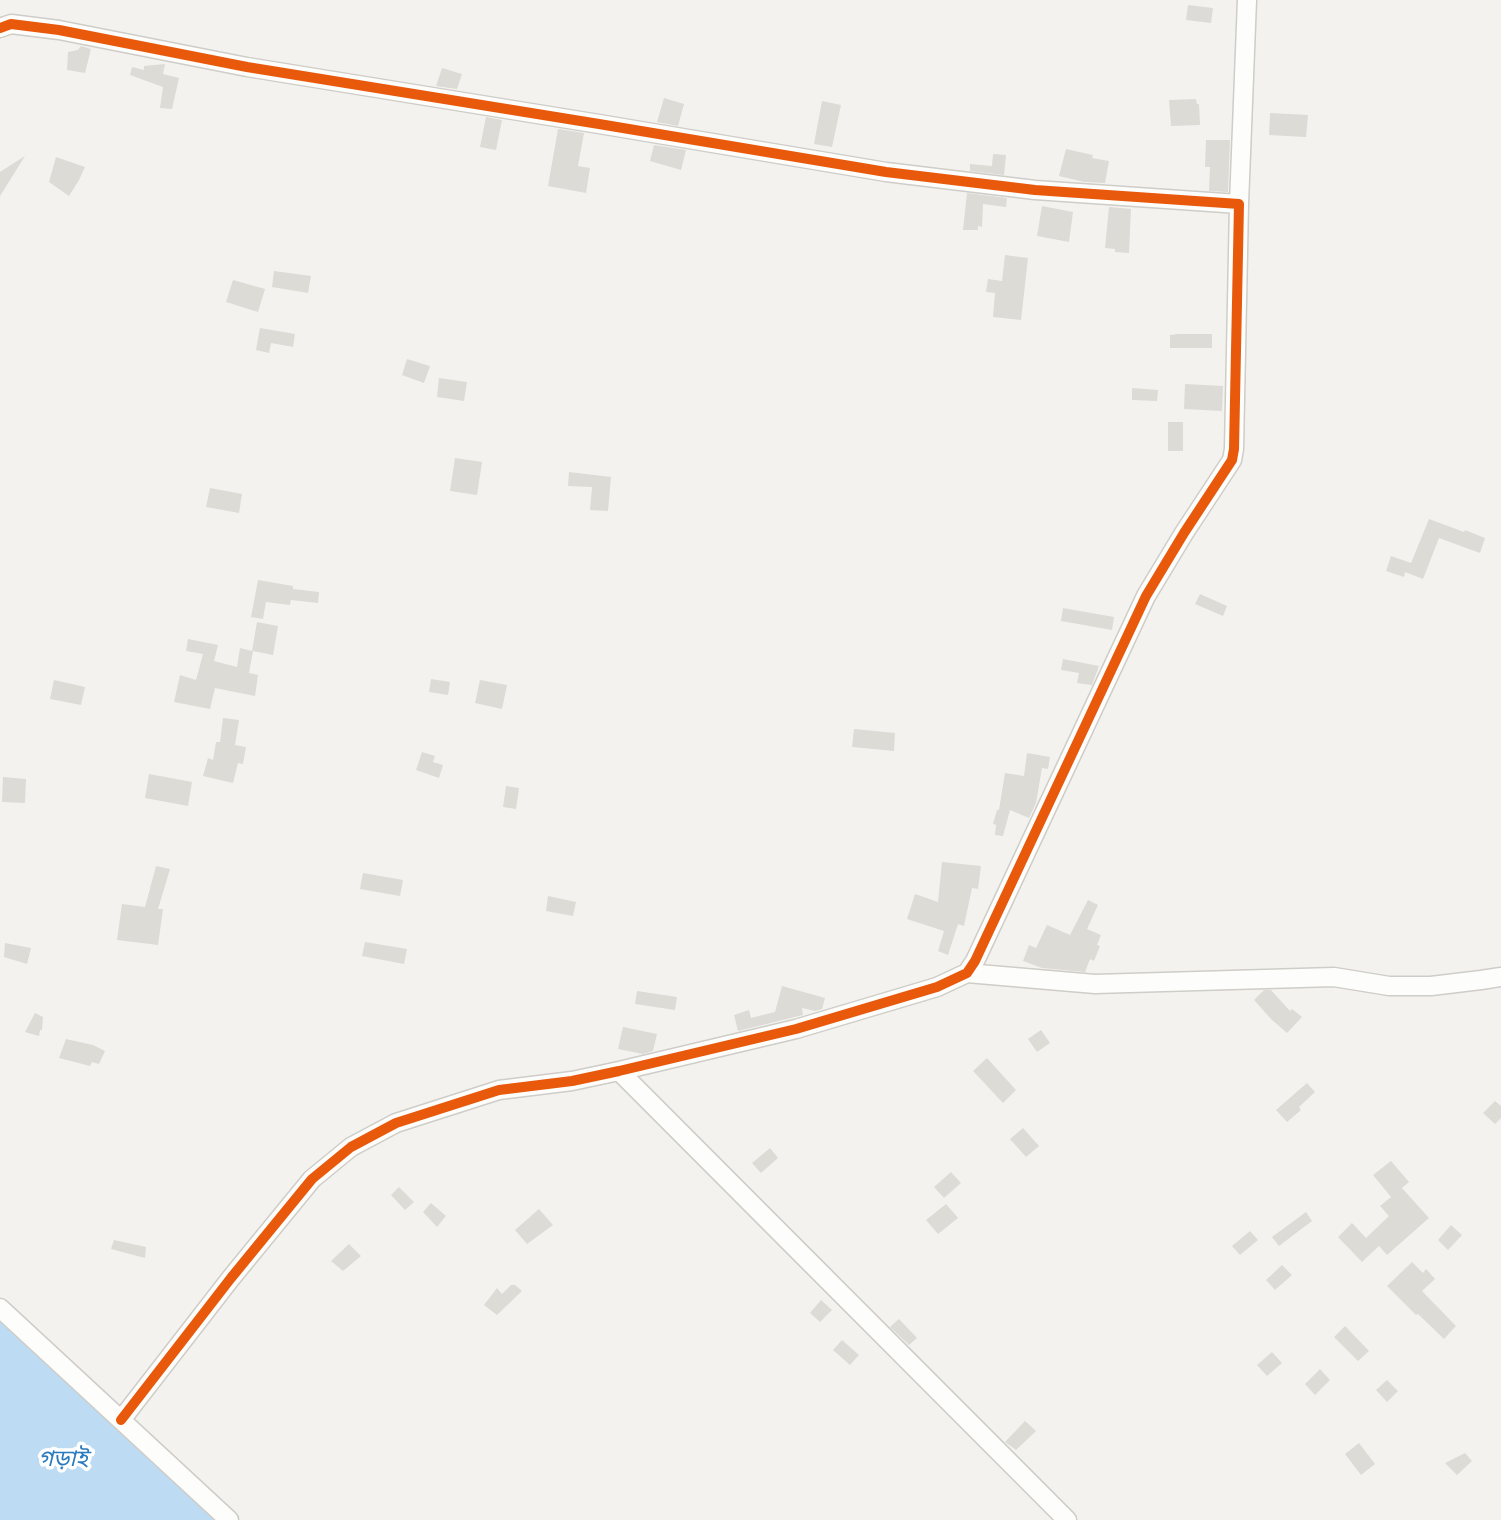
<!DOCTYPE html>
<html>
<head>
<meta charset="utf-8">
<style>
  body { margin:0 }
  canvas { display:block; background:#f3f2ee }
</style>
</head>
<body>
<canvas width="1501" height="1520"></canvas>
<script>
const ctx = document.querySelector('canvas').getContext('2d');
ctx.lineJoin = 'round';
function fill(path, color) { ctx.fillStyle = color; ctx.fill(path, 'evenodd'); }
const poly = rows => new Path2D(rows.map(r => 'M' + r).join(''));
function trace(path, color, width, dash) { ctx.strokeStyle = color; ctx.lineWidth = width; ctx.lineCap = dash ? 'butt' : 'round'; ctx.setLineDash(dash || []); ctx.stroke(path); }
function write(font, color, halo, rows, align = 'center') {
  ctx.font = font + ' Figtree,"Noto Sans Bengali",sans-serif'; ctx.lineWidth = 7; ctx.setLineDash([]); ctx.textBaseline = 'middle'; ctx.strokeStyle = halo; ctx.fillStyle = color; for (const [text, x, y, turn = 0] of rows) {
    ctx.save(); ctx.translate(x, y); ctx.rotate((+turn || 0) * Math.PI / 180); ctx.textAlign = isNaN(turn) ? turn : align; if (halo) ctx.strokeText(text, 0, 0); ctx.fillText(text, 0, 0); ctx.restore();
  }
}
fill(poly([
  [0,1317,220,1520,0,1520]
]), '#bddbf3');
fill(poly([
  [1188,5,1213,8,1211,23,1186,20],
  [81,46,91,49,85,73,67,70,68,52,78,50],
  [165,64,163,74,179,78,172,109,160,108,163,87,130,75,132,67,144,70,144,66],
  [442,68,462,74,457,89,436,86],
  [664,98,684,104,678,126,657,122],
  [1196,99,1197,104,1199,104,1200,125,1171,126,1169,100],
  [822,101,841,105,832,147,814,144],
  [1270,113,1308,115,1306,137,1269,135],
  [486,117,502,120,496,150,480,147],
  [558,129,584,133,578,166,590,168,586,193,548,186],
  [1206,140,1230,140,1228,192,1209,191,1210,167,1205,167],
  [654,145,686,150,681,170,650,161],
  [1066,149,1093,155,1092,158,1109,161,1105,183,1084,182,1059,176],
  [993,154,1006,155,1004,175,970,171,970,164,992,166],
  [25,156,0,196,0,172],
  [56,157,85,167,79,180,69,196,49,182],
  [967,193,1007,198,1006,207,983,204,982,227,978,226,978,230,963,230],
  [1042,206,1073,212,1069,242,1037,236],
  [1109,207,1131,209,1129,253,1115,252,1115,249,1105,248],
  [1005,255,1028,258,1021,320,993,317,995,293,986,292,988,279,1002,281],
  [274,271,311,276,308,293,272,287],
  [233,280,265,289,258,312,226,302],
  [260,328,295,334,293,347,271,343,269,353,256,350],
  [1178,334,1212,334,1212,348,1170,348,1170,335],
  [407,359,430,366,424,383,402,375],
  [439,378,467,382,464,401,437,397],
  [1185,384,1223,386,1222,411,1184,409],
  [1132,388,1158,390,1157,401,1132,400],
  [1168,422,1183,422,1183,451,1168,451],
  [455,458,482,462,477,495,450,491],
  [569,472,611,477,608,511,590,510,592,487,568,486],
  [210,488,242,494,239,513,206,507],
  [1429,519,1464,532,1465,530,1485,538,1480,553,1439,538,1423,579,1405,572,1404,577,1386,571,1391,556,1411,563],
  [258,580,293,586,293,589,319,592,318,603,291,600,290,605,266,602,263,619,251,617],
  [1200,594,1227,606,1223,616,1195,604],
  [1063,608,1114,617,1112,630,1061,621],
  [257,622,278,626,273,655,253,651,249,673,258,675,255,696,215,688,210,709,174,702,180,675,196,680,203,654,186,651,188,639,218,645,214,661,237,667,240,648,252,651],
  [1063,659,1099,666,1092,685,1077,683,1079,673,1061,670],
  [431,679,450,682,448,695,429,692],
  [54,680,85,687,81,705,50,699],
  [480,680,507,685,502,709,475,703],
  [223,718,239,720,235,745,246,747,243,764,238,763,233,783,203,776,208,758,213,760,216,742,220,742],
  [854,729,895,733,894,751,852,747],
  [422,752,435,756,433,762,443,765,439,778,416,770],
  [1027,753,1050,757,1048,769,1042,768,1036,803,1029,818,1010,810,1003,836,995,835,996,825,993,824,997,810,999,810,1005,773,1024,776],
  [149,774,192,782,188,806,145,798],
  [3,777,26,779,25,803,2,802],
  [506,786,519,788,516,809,503,807],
  [942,862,981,866,978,889,972,888,964,926,958,924,948,955,938,951,944,931,907,919,915,894,938,902],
  [156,866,170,869,158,909,163,909,158,945,117,940,122,904,145,907],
  [363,873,403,880,400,896,360,889],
  [548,896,576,902,573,916,546,911],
  [1088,900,1098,905,1087,929,1101,935,1097,945,1100,946,1094,961,1090,959,1085,972,1042,968,1023,961,1029,945,1036,948,1047,925,1070,935],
  [365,942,407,949,404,964,362,956],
  [5,943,31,948,27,964,4,957],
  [782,986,825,998,822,1009,815,1011,802,1008,803,1015,738,1031,734,1015,749,1010,751,1018,775,1012],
  [1264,990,1271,990,1290,1011,1292,1009,1302,1017,1287,1033,1271,1019,1254,1000],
  [637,991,677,997,675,1010,635,1004],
  [35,1013,43,1017,42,1030,40,1030,39,1036,25,1032],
  [623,1027,657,1034,653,1051,643,1054,618,1049],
  [1041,1030,1050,1043,1037,1052,1028,1039],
  [66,1039,93,1045,105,1051,99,1064,92,1062,90,1066,59,1058],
  [987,1058,1016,1090,1003,1103,973,1071],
  [1307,1083,1315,1092,1299,1107,1301,1110,1287,1122,1276,1110],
  [1495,1101,1501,1106,1501,1118,1495,1124,1483,1113],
  [1023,1128,1039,1146,1026,1157,1010,1139],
  [770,1148,778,1158,761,1173,752,1163],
  [1391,1161,1409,1182,1402,1188,1429,1218,1387,1255,1379,1246,1362,1262,1338,1237,1352,1223,1366,1238,1389,1216,1380,1206,1391,1197,1373,1175],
  [951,1172,961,1183,944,1198,934,1187],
  [399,1187,414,1202,405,1210,391,1195],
  [431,1203,446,1216,437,1227,423,1212],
  [946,1204,958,1218,938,1234,926,1220],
  [539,1209,553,1225,527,1244,515,1230],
  [1306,1212,1312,1221,1279,1246,1272,1237],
  [1451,1225,1462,1235,1448,1250,1438,1240],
  [1250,1231,1258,1240,1240,1255,1232,1246],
  [114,1240,146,1247,145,1258,111,1249],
  [349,1244,361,1256,343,1271,331,1261],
  [1412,1262,1423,1273,1426,1269,1435,1279,1422,1291,1456,1326,1444,1339,1418,1314,1416,1315,1387,1286],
  [1282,1265,1292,1275,1275,1290,1266,1280],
  [511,1285,515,1285,522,1291,497,1315,484,1305,497,1288,502,1294],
  [821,1300,832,1310,820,1322,810,1313],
  [899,1319,917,1338,909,1345,890,1327],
  [1345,1326,1369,1351,1358,1361,1334,1337],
  [842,1340,859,1355,850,1365,833,1350],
  [1272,1352,1282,1363,1267,1376,1257,1365],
  [1320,1369,1330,1380,1315,1395,1305,1384],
  [1387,1380,1398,1391,1387,1402,1376,1390],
  [1025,1421,1036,1431,1016,1450,1005,1442],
  [1359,1443,1375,1464,1361,1475,1345,1454],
  [1465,1453,1472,1461,1457,1475,1445,1463]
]), '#dddbd6');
const minor = poly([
  [0,28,11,24,59,30,247,67,599,124,886,172,1035,190,1239,204,1234,449,1232,460,1184,533,1146,596,975,961,967,973,937,987,796,1029,619,1071,572,1081,499,1090,396,1123,351,1147,312,1179,231,1278,121,1420],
  [1239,204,1247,0],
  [967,973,1095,984,1334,977,1389,986,1431,986,1481,980,1501,977],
  [619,1071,1067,1520],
  [0,1308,229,1520]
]);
trace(minor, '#cfcdc8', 21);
trace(minor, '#fdfdfc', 18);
trace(poly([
  [0,28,11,24,59,30,247,67,599,124,886,172,1035,190,1239,204,1234,449,1232,460,1184,533,1146,596,975,961,967,973,937,987,796,1029,619,1071,572,1081,499,1090,396,1123,351,1147,312,1179,231,1278,121,1420]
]), '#e8590c', 10);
write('italic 23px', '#2a7abf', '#fff', [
  ["গড়াই",63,1459]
]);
</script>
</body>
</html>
